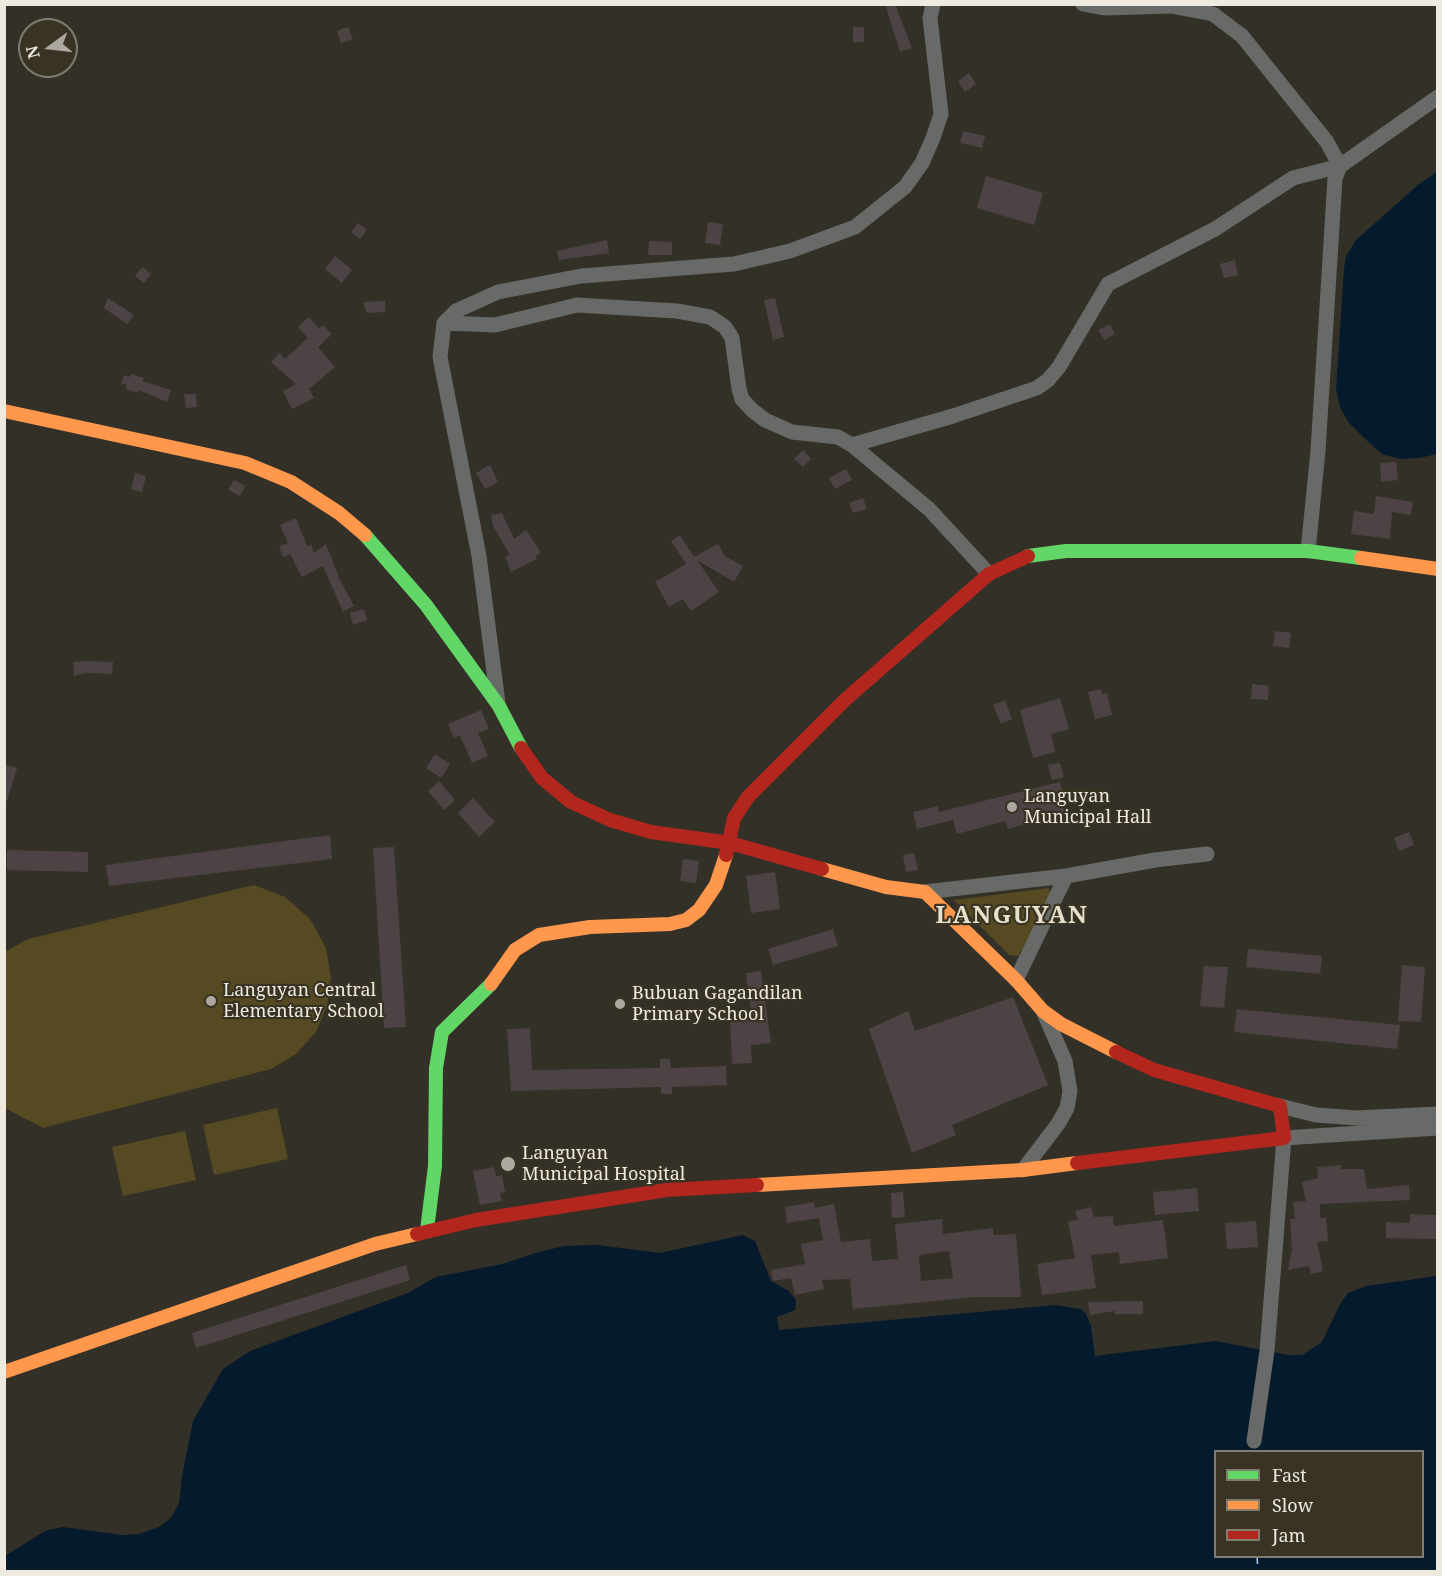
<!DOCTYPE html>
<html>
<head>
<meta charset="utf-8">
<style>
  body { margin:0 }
  #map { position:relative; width:1442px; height:1576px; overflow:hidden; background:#333028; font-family:"Noto Serif",serif }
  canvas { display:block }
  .frame { position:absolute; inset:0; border:6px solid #eeeae0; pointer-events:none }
  .legend { position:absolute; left:1214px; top:1450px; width:210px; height:108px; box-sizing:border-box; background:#383323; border:2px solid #817c6f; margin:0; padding:8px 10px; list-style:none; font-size:18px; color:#eeeae0 }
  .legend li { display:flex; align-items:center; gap:12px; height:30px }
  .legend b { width:30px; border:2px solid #817c6f }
  .north { position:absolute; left:18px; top:18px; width:60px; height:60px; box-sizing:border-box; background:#383323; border:2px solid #817c6f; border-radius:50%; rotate:255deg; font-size:16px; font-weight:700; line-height:24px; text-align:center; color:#eeeae0 }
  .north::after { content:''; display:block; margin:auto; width:21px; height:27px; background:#ada9a0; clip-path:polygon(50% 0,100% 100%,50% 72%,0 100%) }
</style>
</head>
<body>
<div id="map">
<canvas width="1442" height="1576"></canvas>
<div class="frame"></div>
<ul class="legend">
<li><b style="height:8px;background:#63d668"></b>Fast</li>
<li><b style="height:8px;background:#ff974d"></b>Slow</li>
<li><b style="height:8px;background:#b3261e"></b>Jam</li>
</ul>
<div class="north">N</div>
</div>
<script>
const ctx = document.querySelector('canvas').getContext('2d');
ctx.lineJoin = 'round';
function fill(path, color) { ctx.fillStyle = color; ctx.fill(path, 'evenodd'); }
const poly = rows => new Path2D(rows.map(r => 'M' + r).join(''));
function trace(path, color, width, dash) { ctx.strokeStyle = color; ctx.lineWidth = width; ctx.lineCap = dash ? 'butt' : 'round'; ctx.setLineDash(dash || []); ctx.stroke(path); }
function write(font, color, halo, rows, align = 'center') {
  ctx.font = font + ' "Noto Serif",serif'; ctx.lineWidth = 4.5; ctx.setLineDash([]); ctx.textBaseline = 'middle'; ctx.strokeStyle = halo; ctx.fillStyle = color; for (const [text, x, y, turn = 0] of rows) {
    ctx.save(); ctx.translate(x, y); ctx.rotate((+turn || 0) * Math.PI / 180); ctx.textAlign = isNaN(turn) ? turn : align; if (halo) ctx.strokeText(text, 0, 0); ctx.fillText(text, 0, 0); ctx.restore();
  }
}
fill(poly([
  [254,885,285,897,310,919,326,948,331,977,327,1006,316,1032,296,1054,271,1069,43,1128,5,1108,5,952,28,939],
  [1049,888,1051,901,1018,956,1009,955,954,900],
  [277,1108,288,1159,214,1175,203,1125],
  [185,1131,196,1180,123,1196,112,1147]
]), '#564a22');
fill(poly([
  [1437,172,1437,454,1419,458,1400,459,1382,454,1363,437,1349,423,1340,407,1336,389,1344,269,1346,256,1356,240,1419,184],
  [743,1235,755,1241,771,1281,789,1291,796,1300,795,1310,777,1317,779,1330,1056,1305,1080,1309,1086,1314,1091,1326,1095,1356,1216,1341,1288,1355,1302,1355,1322,1342,1340,1304,1348,1293,1366,1286,1437,1276,1437,1571,5,1572,5,1556,45,1531,63,1527,122,1535,139,1534,159,1527,171,1518,179,1503,182,1476,193,1421,223,1369,250,1351,408,1293,436,1277,502,1264,539,1252,564,1246,598,1245,660,1253],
  [1216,1452,1422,1452,1422,1556,1216,1556]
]), '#051a2d');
trace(poly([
  [1257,1556,1258,1572]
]), '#a6d3fa', 1.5, [8, 6]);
fill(poly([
  [895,4,912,48,900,52,886,7],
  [348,27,353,39,341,43,337,31],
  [853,27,864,27,864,42,853,42],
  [969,73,976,84,965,92,958,81],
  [963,131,985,136,982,148,960,143],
  [986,176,1043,193,1034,225,977,208],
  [708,222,723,224,720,245,705,243],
  [358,223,367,230,360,239,351,232],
  [607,240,609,253,559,260,557,251],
  [649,241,672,242,672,255,648,255],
  [335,256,352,270,342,283,325,269],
  [1235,260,1238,275,1224,278,1220,264],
  [142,267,151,274,144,283,135,276],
  [108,298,134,315,127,324,104,308],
  [775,298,784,337,773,340,764,300],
  [385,301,385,312,367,313,363,302],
  [309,317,319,328,323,325,332,334,318,347,335,367,309,389,314,398,292,409,283,391,296,384,271,362,279,353,285,359,308,338,298,327],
  [1110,324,1115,334,1104,340,1098,330],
  [131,374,144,378,142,381,171,390,167,402,139,390,138,393,126,389,127,385,121,383,124,375,130,377],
  [184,394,196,394,197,407,186,408],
  [803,450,811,459,803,467,794,459],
  [1396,462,1398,480,1381,482,1380,463],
  [490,465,498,482,485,489,476,473],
  [846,469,852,480,835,489,829,478],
  [135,473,146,476,142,492,131,489],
  [234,480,245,486,240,496,228,490],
  [1376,496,1413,502,1411,515,1392,512,1390,539,1351,534,1354,511,1374,514],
  [863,498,867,509,853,513,849,503],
  [502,513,514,539,526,530,541,553,535,556,537,559,511,572,505,556,510,555,493,526,491,515],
  [296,518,307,546,311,545,314,553,326,544,340,580,354,606,343,612,323,566,302,577,290,554,283,557,279,546,288,543,280,525],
  [680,535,694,557,718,544,725,556,743,566,734,582,697,560,719,592,691,611,683,599,669,607,655,582,686,564,671,541],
  [364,609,367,620,353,625,350,613],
  [1275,631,1291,633,1289,648,1273,646],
  [84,661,113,662,112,674,87,673,74,676,73,662],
  [1252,684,1269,686,1268,700,1251,699],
  [1101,689,1102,694,1107,693,1112,715,1095,719,1088,692],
  [1060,698,1069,729,1051,734,1055,752,1033,758,1020,710],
  [1005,700,1012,719,1001,724,993,705],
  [481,710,489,729,478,733,488,756,472,763,460,735,454,738,448,724],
  [435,754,450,764,441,778,426,768],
  [1060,763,1064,777,1052,780,1048,765],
  [4,764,17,768,7,801,4,800],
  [439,781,455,800,444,810,428,791],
  [1060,782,1068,816,1056,819,1054,810,1025,818,1026,824,1008,829,1005,821,957,834,953,820,917,829,913,812,938,806,939,812],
  [473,798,495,822,479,837,458,813],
  [1409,832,1414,845,1399,851,1394,838],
  [330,835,332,859,109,886,106,865],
  [394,847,406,1027,384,1028,373,848],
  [7,850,88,852,88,872,7,870],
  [914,853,918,870,906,872,903,855],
  [683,859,699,861,696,883,680,881],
  [775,872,780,909,751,913,746,876],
  [833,929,838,946,773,965,768,949],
  [1248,949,1322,956,1320,974,1246,967],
  [1402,965,1425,967,1421,1022,1398,1021],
  [1204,966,1228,967,1224,1008,1200,1006],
  [761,971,771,1043,751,1045,752,1063,732,1064,730,1020,752,1019,746,973],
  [1013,997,1048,1085,952,1125,956,1135,912,1153,869,1029,908,1011,915,1031],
  [1237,1009,1400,1025,1397,1049,1234,1032],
  [530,1028,532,1070,660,1068,660,1059,670,1059,671,1068,726,1066,727,1085,672,1087,672,1094,661,1094,661,1087,511,1091,507,1029],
  [1341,1165,1341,1169,1364,1169,1367,1189,1409,1185,1410,1200,1320,1204,1320,1218,1326,1218,1328,1241,1317,1242,1323,1271,1311,1274,1309,1266,1288,1270,1292,1249,1290,1219,1295,1219,1293,1202,1306,1201,1302,1182,1318,1178,1317,1167],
  [494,1167,496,1176,502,1175,505,1192,500,1193,502,1201,480,1205,473,1171],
  [1197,1188,1199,1211,1155,1215,1153,1192],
  [903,1192,905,1217,892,1218,891,1193],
  [814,1202,815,1208,834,1204,841,1242,870,1239,872,1261,898,1259,895,1224,942,1219,943,1234,993,1228,993,1235,1016,1234,1021,1297,975,1297,853,1309,850,1279,822,1280,824,1289,795,1295,791,1278,773,1281,771,1270,805,1264,801,1244,823,1240,819,1218,787,1223,785,1207],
  [949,1251,953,1278,921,1281,919,1255],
  [1091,1207,1094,1217,1113,1216,1114,1226,1163,1220,1168,1258,1120,1264,1119,1252,1091,1255,1096,1288,1042,1295,1037,1264,1075,1258,1068,1221,1078,1220,1075,1211],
  [1410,1214,1437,1215,1437,1239,1386,1238,1386,1222,1410,1223],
  [1256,1221,1258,1247,1227,1249,1225,1223],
  [406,1265,410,1280,196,1348,192,1333],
  [1143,1301,1143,1314,1115,1314,1115,1311,1090,1315,1088,1302]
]), '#4e4344');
trace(poly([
  [1083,4,1104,8,1171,6,1213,14,1242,36,1327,142,1340,166],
  [444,323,495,325,577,305,677,311,710,317,725,327,732,338,739,389,742,399,752,410,765,420,792,432,838,437,852,445,929,509,989,574],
  [852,445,953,416,1037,388,1048,380,1059,367,1108,284,1215,229,1293,178,1340,166,1438,97],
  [1308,551,1318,451,1335,178,1340,166],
  [498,703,479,556,440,357,444,323,456,311,498,292,581,276,734,264,790,251,855,227,905,187,922,163,933,138,941,114,930,18,933,4],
  [925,892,1066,876,1155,860,1207,854],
  [1016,980,1066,876],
  [1280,1106,1316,1115,1357,1118,1438,1114],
  [1023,1170,1058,1124,1067,1108,1070,1091,1065,1061,1044,1013],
  [1254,1441,1267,1351,1284,1138,1438,1128]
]), '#686a67', 15);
trace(poly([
  [365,535,426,605,499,706,521,748],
  [1028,556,1066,551,1308,551,1361,558],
  [427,1230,435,1166,436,1068,442,1032,491,984]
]), '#63d668', 14);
trace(poly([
  [4,411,245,463,291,482,339,513,365,535],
  [1361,558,1438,569],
  [822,869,886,887,925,892,1016,980,1043,1011,1061,1024,1116,1052],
  [491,984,515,950,539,935,590,927,670,924,686,920,699,910,716,885,726,855],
  [757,1185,1023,1170,1077,1163],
  [4,1372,375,1244,417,1234]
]), '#ff974d', 14);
trace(poly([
  [521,748,542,778,571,802,610,820,651,832,730,843,822,869],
  [726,855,734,818,748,797,846,699,989,574,1028,556],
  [1077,1163,1284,1138,1280,1106,1154,1070,1116,1052],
  [417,1234,476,1220,667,1190,757,1185]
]), '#b3261e', 14);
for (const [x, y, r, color] of [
  [1012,807,6,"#ada9a0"],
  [211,1001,6,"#ada9a0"],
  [620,1004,6,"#ada9a0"],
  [508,1164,8,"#ada9a0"]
]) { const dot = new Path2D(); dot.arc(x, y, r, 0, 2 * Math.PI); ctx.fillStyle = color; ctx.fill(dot); trace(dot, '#383323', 2); }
write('18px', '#eeeae0', '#383323', [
  ["Languyan",1024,797],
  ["Municipal Hall",1024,818],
  ["Languyan Central",223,991],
  ["Elementary School",223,1012],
  ["Bubuan Gagandilan",632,994],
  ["Primary School",632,1015],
  ["Languyan",522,1154],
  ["Municipal Hospital",522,1175]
], 'left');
ctx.letterSpacing = '1.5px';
write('bold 24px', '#e7e0cb', '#383323', [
  ["LANGUYAN",1012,916]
]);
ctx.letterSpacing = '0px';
</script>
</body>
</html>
